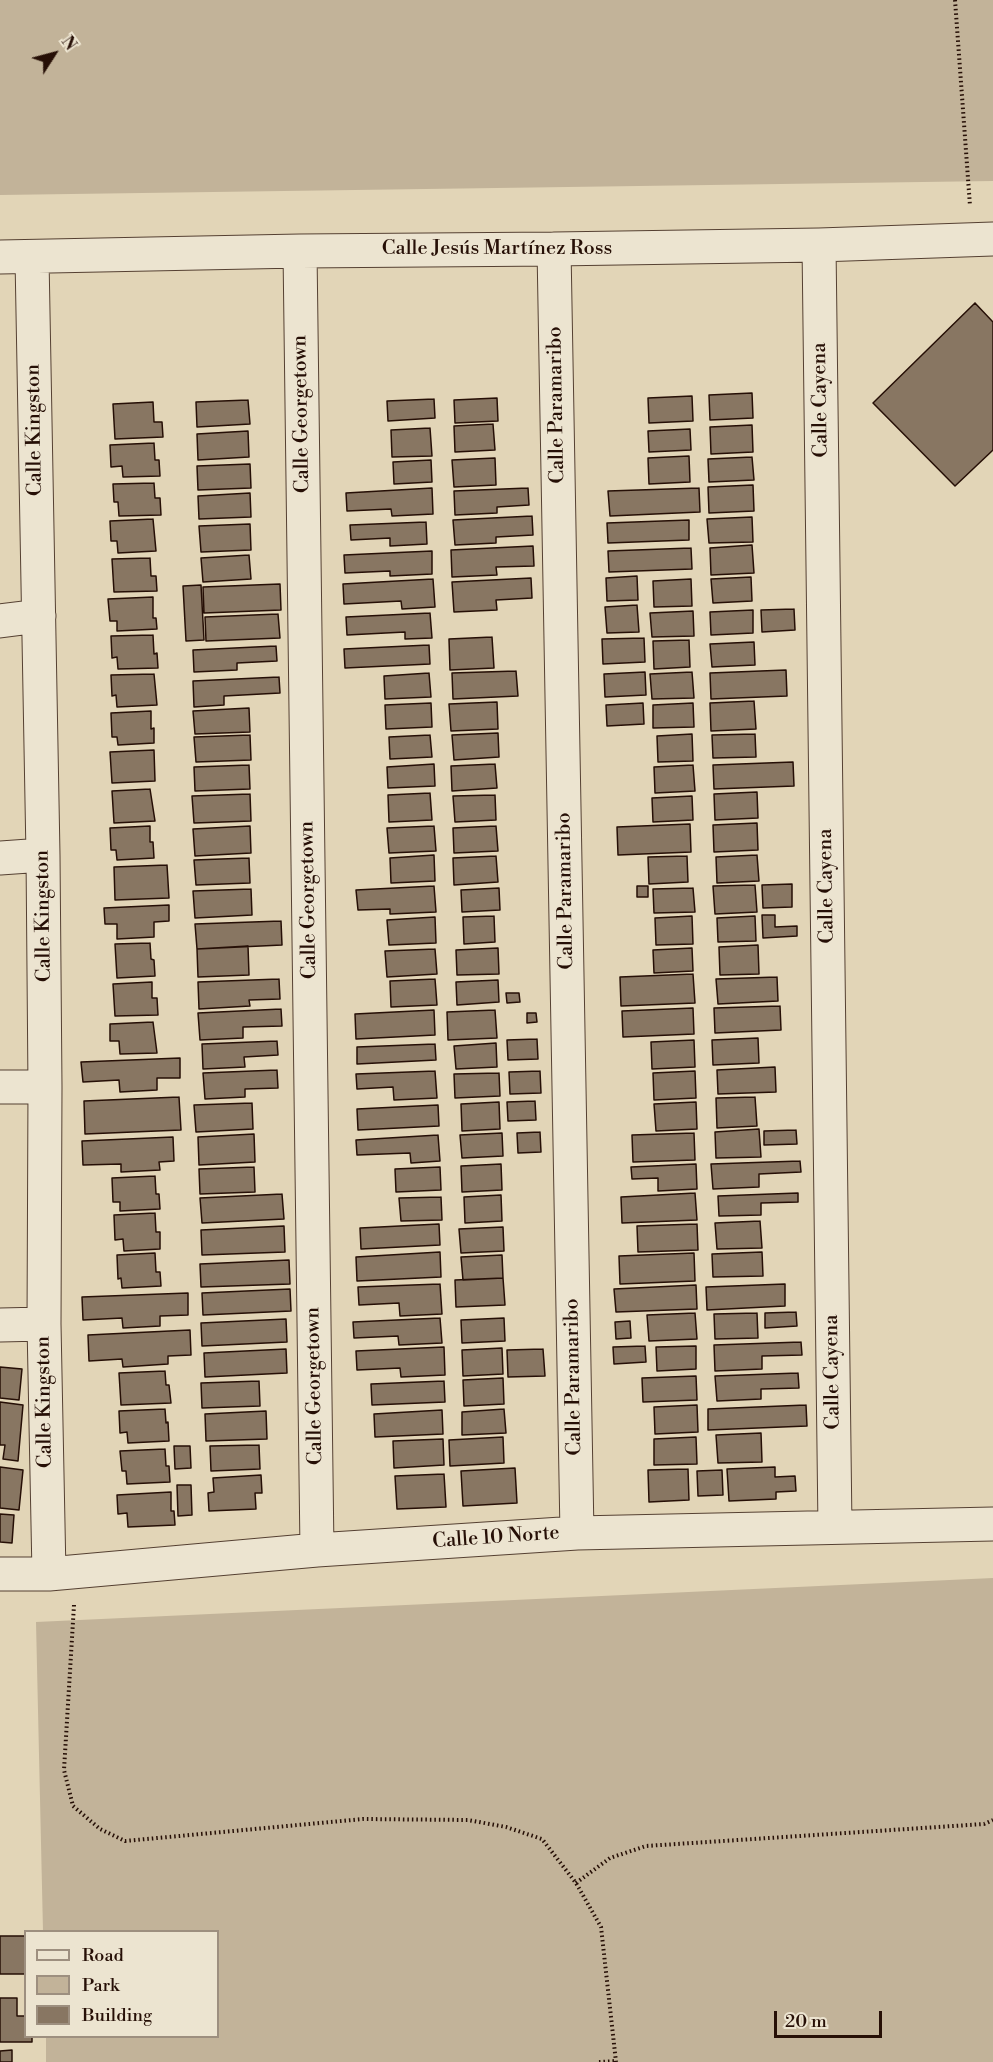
<!DOCTYPE html>
<html>
<head>
<meta charset="utf-8">
<style>
  body { margin:0 }
  #map { position:relative; width:993px; height:2062px; overflow:hidden; background:#e2d5b7; font-family:"Libre Bodoni",serif }
  canvas { display:block }
  .legend { position:absolute; left:24px; top:1930px; width:195px; height:108px; box-sizing:border-box; background:#ece4d0; border:2px solid #9d8f7f; margin:0; padding:8px 10px; list-style:none; font-size:18px; color:#260f06 }
  .legend li { display:flex; align-items:center; gap:12px; height:30px }
  .legend b { width:30px; border:2px solid #9d8f7f }
  .north { position:absolute; left:24px; top:24px; width:60px; height:60px; -webkit-text-stroke:4px #ece4d0; paint-order:stroke; rotate:54deg; font-size:16px; font-weight:700; line-height:24px; text-align:center; color:#260f06 }
  .north::after { content:''; display:block; margin:auto; width:21px; height:27px; background:#260f06; clip-path:polygon(50% 0,100% 100%,50% 72%,0 100%) }
  .scale { position:absolute; left:774px; top:2011px; width:108px; height:27px; box-sizing:border-box; border:3px solid #260f06; border-top:0; padding-left:8px; font-size:18px; line-height:21px; white-space:nowrap; color:#260f06; -webkit-text-stroke:4px #ece4d0; paint-order:stroke }
</style>
</head>
<body>
<div id="map">
<canvas width="993" height="2062"></canvas>
<ul class="legend">
<li><b style="height:8px;background:#ece4d0"></b>Road</li>
<li><b style="height:16px;background:#c2b399"></b>Park</li>
<li><b style="height:16px;background:#887662"></b>Building</li>
</ul>
<div class="north">N</div>
<div class="scale">20 m</div>
</div>
<script>
const ctx = document.querySelector('canvas').getContext('2d');
ctx.lineJoin = 'round';
function fill(path, color) { ctx.fillStyle = color; ctx.fill(path, 'evenodd'); }
const poly = rows => new Path2D(rows.map(r => 'M' + r).join(''));
function trace(path, color, width, dash) { ctx.strokeStyle = color; ctx.lineWidth = width; ctx.lineCap = dash ? 'butt' : 'round'; ctx.setLineDash(dash || []); ctx.stroke(path); }
function write(font, color, halo, rows, align = 'center') {
  ctx.font = font + ' "Libre Bodoni",serif'; ctx.lineWidth = 5; ctx.setLineDash([]); ctx.textBaseline = 'middle'; ctx.strokeStyle = halo; ctx.fillStyle = color; for (const [text, x, y, turn = 0] of rows) {
    ctx.save(); ctx.translate(x, y); ctx.rotate((+turn || 0) * Math.PI / 180); ctx.textAlign = isNaN(turn) ? turn : align; if (halo) ctx.strokeText(text, 0, 0); ctx.fillText(text, 0, 0); ctx.restore();
  }
}
fill(poly([
  [0,0,993,0,993,181,0,195],
  [993,1578,993,2062,46,2062,46,2037,218,2036,218,1932,43,1931,36,1622]
]), '#c2b399');
const building = poly([
  [975,303,993,322,993,450,955,486,873,403,975,303],
  [752,393,753,418,710,420,709,395,752,393],
  [692,396,693,421,649,423,648,398,692,396],
  [497,398,498,421,455,423,454,400,497,398],
  [434,399,435,418,388,421,387,401,434,399],
  [248,400,250,424,197,427,196,402,248,400],
  [153,402,154,422,162,422,163,437,115,439,113,404,153,402],
  [493,424,495,450,455,452,454,426,493,424],
  [752,425,753,452,711,454,710,427,752,425],
  [430,428,432,456,392,457,391,430,430,428],
  [690,429,691,450,649,452,648,431,690,429],
  [248,431,249,457,198,460,197,434,248,431],
  [154,443,155,460,159,460,160,476,123,477,122,466,111,467,110,445,154,443],
  [689,456,690,482,649,484,648,458,689,456],
  [752,457,754,480,709,482,708,459,752,457],
  [495,458,496,485,454,487,452,460,495,458],
  [431,460,432,482,394,484,393,462,431,460],
  [250,464,251,488,198,490,197,466,250,464],
  [154,483,155,498,160,498,161,515,119,516,118,502,114,502,113,484,154,483],
  [753,485,754,511,709,513,708,487,753,485],
  [432,488,433,514,392,516,391,509,347,511,346,493,432,488],
  [528,488,529,505,497,507,497,513,455,515,454,491,528,488],
  [699,488,700,512,610,516,608,491,699,488],
  [250,493,251,517,199,519,198,496,250,493],
  [532,516,533,535,496,537,496,543,455,545,453,520,532,516],
  [752,517,753,542,709,543,707,519,752,517],
  [153,519,156,551,118,553,117,541,111,541,110,521,153,519],
  [689,520,689,540,608,543,607,523,689,520],
  [426,522,427,544,390,546,390,538,351,540,350,525,426,522],
  [250,524,251,550,201,552,199,526,250,524],
  [752,545,754,573,711,575,710,548,752,545],
  [533,546,534,566,496,567,497,575,452,577,451,550,533,546],
  [691,548,692,569,609,572,608,551,691,548],
  [432,551,432,574,390,576,390,571,345,573,344,555,432,551],
  [249,555,251,579,203,582,201,558,249,555],
  [150,558,151,576,156,576,157,591,114,592,112,559,150,558],
  [637,576,638,600,607,601,606,578,637,576],
  [751,577,752,601,713,603,711,579,751,577],
  [531,578,532,598,496,600,497,610,454,612,452,582,531,578],
  [433,579,435,607,402,609,401,601,344,604,343,584,433,579],
  [691,579,692,606,654,607,653,581,691,579],
  [280,584,281,610,204,613,203,587,280,584],
  [201,585,204,640,186,641,183,586,201,585],
  [153,597,153,618,156,618,157,629,117,631,117,621,110,621,108,599,153,597],
  [637,605,639,632,607,633,605,607,637,605],
  [794,609,795,630,762,632,761,610,794,609],
  [753,610,753,633,711,635,710,612,753,610],
  [693,611,694,636,652,637,650,613,693,611],
  [430,613,432,638,405,639,405,632,347,635,346,617,430,613],
  [278,614,280,638,206,641,205,617,278,614],
  [153,635,154,654,157,653,158,668,118,669,117,657,112,658,111,636,153,635],
  [492,637,494,668,450,670,449,639,492,637],
  [644,638,645,662,603,664,602,639,644,638],
  [689,640,690,667,654,669,653,641,689,640],
  [754,642,755,665,712,667,710,644,754,642],
  [429,645,430,664,345,668,344,649,429,645],
  [276,646,277,661,237,663,237,670,194,672,193,650,276,646],
  [786,670,787,696,711,699,710,673,786,670],
  [516,671,518,696,453,699,452,673,516,671],
  [645,672,646,695,605,697,604,674,645,672],
  [692,672,694,698,652,699,650,674,692,672],
  [429,673,431,697,385,699,384,676,429,673],
  [154,674,157,705,117,707,116,695,112,696,111,675,154,674],
  [279,677,280,693,224,696,224,705,194,707,193,681,279,677],
  [754,701,756,729,711,731,710,703,754,701],
  [497,702,498,729,451,731,449,704,497,702],
  [431,703,432,727,386,729,385,705,431,703],
  [643,703,644,724,607,726,606,705,643,703],
  [693,703,694,727,653,728,653,705,693,703],
  [249,708,250,732,195,734,193,711,249,708],
  [151,711,151,729,154,728,154,743,118,745,117,737,112,737,111,713,151,711],
  [498,733,499,757,454,760,452,735,498,733],
  [692,734,693,761,658,762,657,736,692,734],
  [755,734,756,757,713,758,712,735,755,734],
  [250,735,251,760,196,762,194,737,250,735],
  [430,735,432,757,390,759,389,737,430,735],
  [154,750,155,781,112,783,110,752,154,750],
  [793,762,794,786,714,789,713,765,793,762],
  [434,764,435,786,388,788,387,767,434,764],
  [495,764,497,788,452,791,451,766,495,764],
  [249,765,250,789,195,791,194,767,249,765],
  [693,765,695,791,655,793,654,767,693,765],
  [150,789,155,821,114,823,112,791,150,789],
  [757,792,758,818,715,820,714,794,757,792],
  [430,793,432,820,389,822,388,795,430,793],
  [250,794,251,821,194,823,192,796,250,794],
  [495,795,496,820,455,822,453,796,495,795],
  [692,796,693,820,653,822,652,798,692,796],
  [757,823,758,850,714,852,713,825,757,823],
  [690,824,691,852,618,855,617,827,690,824],
  [150,826,150,842,153,842,154,858,117,860,116,850,111,850,110,828,150,826],
  [250,826,251,853,195,856,193,829,250,826],
  [434,826,436,851,389,853,387,828,434,826],
  [496,826,498,851,454,853,453,828,496,826],
  [434,855,435,881,391,883,390,858,434,855],
  [757,855,759,881,717,883,716,857,757,855],
  [496,856,498,882,454,885,453,858,496,856],
  [687,856,688,882,649,884,648,857,687,856],
  [249,858,250,883,196,885,194,860,249,858],
  [167,865,169,898,115,900,114,867,167,865],
  [792,884,792,907,763,908,762,885,792,884],
  [755,885,757,912,715,914,713,886,755,885],
  [434,886,436,912,390,914,390,909,358,910,356,890,434,886],
  [637,886,648,886,648,897,637,897,637,886],
  [499,888,500,910,462,912,461,890,499,888],
  [693,888,695,912,654,913,653,889,693,888],
  [251,889,252,915,195,918,193,891,251,889],
  [169,905,169,921,154,922,154,937,117,939,117,924,105,924,104,908,169,905],
  [762,915,775,915,775,927,797,926,797,936,763,938,762,915],
  [494,916,495,942,464,944,463,917,494,916],
  [692,916,693,944,656,945,655,918,692,916],
  [755,916,756,941,718,942,717,918,755,916],
  [435,917,436,943,389,945,387,920,435,917],
  [281,921,282,945,197,949,195,924,281,921],
  [150,943,151,959,154,960,155,976,117,978,115,944,150,943],
  [758,945,759,974,720,975,719,947,758,945],
  [248,946,249,975,198,977,197,949,248,946],
  [498,948,499,974,457,975,456,950,498,948],
  [692,948,693,971,654,973,653,950,692,948],
  [435,949,437,974,387,977,385,951,435,949],
  [693,974,695,1003,621,1006,620,977,693,974],
  [777,977,778,1001,718,1004,716,979,777,977],
  [279,979,280,999,249,1000,250,1006,199,1009,198,982,279,979],
  [435,979,437,1005,391,1007,390,981,435,979],
  [498,980,499,1002,457,1005,456,982,498,980],
  [152,982,152,998,157,998,158,1015,115,1016,113,984,152,982],
  [506,993,519,993,520,1002,507,1003,506,993],
  [780,1006,781,1030,715,1033,714,1008,780,1006],
  [693,1008,694,1034,623,1037,622,1011,693,1008],
  [281,1009,282,1026,243,1027,243,1038,200,1040,198,1013,281,1009],
  [434,1010,435,1035,356,1039,355,1014,434,1010],
  [495,1010,497,1038,448,1040,447,1012,495,1010],
  [527,1013,536,1013,537,1022,527,1023,527,1013],
  [153,1022,157,1053,120,1054,119,1041,110,1041,110,1024,153,1022],
  [758,1038,759,1063,713,1065,712,1040,758,1038],
  [537,1039,538,1059,508,1060,507,1040,537,1039],
  [694,1040,695,1067,652,1069,651,1042,694,1040],
  [277,1041,278,1055,244,1057,245,1067,203,1069,202,1044,277,1041],
  [496,1043,497,1067,456,1069,454,1046,496,1043],
  [435,1044,436,1060,357,1064,357,1047,435,1044],
  [180,1058,180,1078,157,1078,157,1090,120,1092,119,1080,83,1082,81,1062,180,1058],
  [775,1067,776,1092,718,1094,717,1070,775,1067],
  [277,1070,278,1088,245,1089,245,1097,205,1099,203,1073,277,1070],
  [435,1071,437,1098,394,1100,393,1087,357,1089,356,1074,435,1071],
  [540,1071,541,1093,510,1094,509,1072,540,1071],
  [695,1071,696,1098,654,1100,653,1073,695,1071],
  [499,1073,500,1096,455,1098,454,1074,499,1073],
  [179,1097,181,1130,85,1134,84,1101,179,1097],
  [755,1097,757,1126,717,1128,716,1098,755,1097],
  [535,1101,536,1120,508,1121,507,1102,535,1101],
  [499,1102,500,1129,462,1131,461,1104,499,1102],
  [696,1102,697,1129,656,1131,654,1104,696,1102],
  [252,1103,253,1129,196,1132,194,1105,252,1103],
  [438,1105,439,1126,358,1130,357,1109,438,1105],
  [759,1129,761,1157,716,1158,715,1132,759,1129],
  [796,1130,797,1144,764,1145,764,1131,796,1130],
  [540,1132,541,1152,518,1153,517,1133,540,1132],
  [502,1133,503,1156,462,1158,460,1135,502,1133],
  [694,1133,695,1160,633,1162,632,1135,694,1133],
  [254,1134,255,1162,199,1165,198,1137,254,1134],
  [438,1135,440,1161,411,1163,410,1153,357,1155,356,1140,438,1135],
  [173,1137,174,1161,159,1162,160,1170,121,1172,121,1164,83,1165,82,1141,173,1137],
  [800,1161,801,1172,759,1174,759,1187,713,1189,711,1164,800,1161],
  [501,1164,502,1190,462,1192,461,1166,501,1164],
  [696,1164,697,1189,658,1191,658,1178,632,1179,631,1167,696,1164],
  [254,1167,255,1192,200,1194,199,1169,254,1167],
  [440,1167,441,1190,396,1192,395,1169,440,1167],
  [155,1176,156,1194,159,1194,160,1209,120,1211,120,1202,113,1202,112,1178,155,1176],
  [695,1193,697,1220,622,1223,621,1197,695,1193],
  [798,1193,798,1202,761,1203,761,1215,719,1216,718,1196,798,1193],
  [282,1194,284,1219,202,1223,200,1198,282,1194],
  [501,1195,502,1221,465,1223,464,1197,501,1195],
  [441,1197,442,1220,401,1221,399,1198,441,1197],
  [155,1213,156,1232,160,1232,160,1249,124,1251,123,1239,115,1240,114,1215,155,1213],
  [760,1221,762,1248,717,1249,715,1223,760,1221],
  [439,1224,440,1245,361,1249,360,1228,439,1224],
  [697,1224,698,1250,638,1252,637,1226,697,1224],
  [284,1226,285,1252,202,1255,201,1230,284,1226],
  [503,1227,504,1251,461,1253,459,1229,503,1227],
  [440,1252,441,1277,357,1281,356,1257,440,1252],
  [762,1252,763,1276,713,1277,712,1254,762,1252],
  [155,1253,156,1272,160,1272,161,1286,122,1288,121,1278,118,1279,117,1255,155,1253],
  [694,1253,695,1281,620,1284,619,1256,694,1253],
  [502,1255,503,1278,463,1280,461,1257,502,1255],
  [289,1260,290,1284,201,1287,200,1264,289,1260],
  [503,1278,505,1305,456,1307,455,1280,503,1278],
  [440,1284,442,1314,400,1316,399,1303,359,1305,358,1287,440,1284],
  [785,1284,785,1306,707,1310,706,1287,785,1284],
  [696,1285,697,1309,616,1312,614,1289,696,1285],
  [290,1289,291,1311,203,1315,202,1293,290,1289],
  [188,1293,188,1315,160,1316,160,1326,123,1328,122,1318,83,1320,82,1297,188,1293],
  [796,1312,797,1326,765,1328,765,1313,796,1312],
  [695,1313,697,1339,649,1341,647,1315,695,1313],
  [757,1313,758,1338,715,1339,714,1314,757,1313],
  [440,1318,442,1343,399,1345,398,1336,354,1338,353,1322,440,1318],
  [504,1318,505,1341,462,1343,461,1320,504,1318],
  [286,1319,287,1342,202,1346,201,1323,286,1319],
  [630,1321,631,1338,616,1339,615,1322,630,1321],
  [190,1330,191,1355,168,1356,168,1364,123,1367,122,1359,89,1361,88,1335,190,1330],
  [801,1342,802,1355,762,1356,762,1369,715,1371,714,1345,801,1342],
  [645,1346,646,1362,614,1364,613,1347,645,1346],
  [696,1346,696,1369,657,1371,656,1347,696,1346],
  [444,1347,445,1375,401,1377,400,1368,357,1370,356,1351,444,1347],
  [502,1348,503,1374,463,1376,462,1350,502,1348],
  [286,1349,287,1373,205,1377,204,1353,286,1349],
  [543,1349,545,1376,508,1377,507,1350,543,1349],
  [0,1367,22,1369,19,1400,0,1398,0,1367],
  [165,1371,166,1385,169,1385,171,1403,121,1405,119,1373,165,1371],
  [798,1373,799,1388,761,1389,761,1399,717,1401,715,1376,798,1373],
  [696,1376,697,1400,643,1402,642,1378,696,1376],
  [503,1378,504,1404,464,1406,463,1380,503,1378],
  [259,1381,260,1406,202,1408,201,1383,259,1381],
  [444,1381,445,1402,372,1405,371,1384,444,1381],
  [0,1402,23,1405,18,1461,3,1459,5,1445,0,1445,0,1402],
  [697,1405,698,1432,655,1434,654,1407,697,1405],
  [806,1405,807,1426,708,1430,708,1409,806,1405],
  [165,1409,166,1423,168,1422,169,1441,128,1443,127,1432,120,1433,119,1411,165,1409],
  [504,1409,506,1433,462,1435,462,1412,504,1409],
  [442,1410,443,1434,375,1437,374,1414,442,1410],
  [266,1411,267,1439,206,1441,205,1414,266,1411],
  [761,1433,762,1462,718,1463,716,1435,761,1433],
  [503,1437,504,1463,450,1466,449,1440,503,1437],
  [696,1437,697,1464,654,1465,654,1439,696,1437],
  [443,1439,444,1465,394,1468,393,1441,443,1439],
  [259,1445,260,1469,211,1471,210,1446,259,1445],
  [174,1446,190,1446,191,1468,175,1469,174,1446],
  [165,1449,166,1466,169,1466,170,1482,127,1484,126,1471,122,1471,120,1451,165,1449],
  [0,1467,23,1470,19,1510,0,1508,0,1467],
  [775,1467,775,1477,795,1476,796,1491,776,1492,776,1499,729,1501,727,1469,775,1467],
  [515,1468,517,1503,463,1506,461,1471,515,1468],
  [688,1469,689,1500,649,1502,648,1470,688,1469],
  [722,1470,723,1495,698,1496,697,1471,722,1470],
  [444,1474,446,1507,397,1509,395,1476,444,1474],
  [261,1475,262,1493,255,1493,256,1509,209,1511,208,1493,214,1492,213,1478,261,1475],
  [177,1485,191,1485,192,1515,178,1516,177,1485],
  [171,1492,171,1511,174,1511,175,1525,128,1527,127,1513,118,1514,117,1495,171,1492],
  [0,1514,14,1515,12,1543,0,1542,0,1514],
  [0,1936,26,1936,26,1974,0,1974,0,1936],
  [0,1998,17,1998,17,2016,26,2016,26,2036,32,2036,32,2042,0,2042,0,1998],
  [12,2050,12,2062,0,2062,0,2051,12,2050]
]);
fill(building, '#887662');
trace(building, '#260f06', 1.5);
const street = poly([
  [819,245,835,1527],
  [554,249,577,1533],
  [300,251,317,1550],
  [0,257,300,251,554,249,819,245,993,239],
  [32,258,43,855,45,1087,44,1324,49,1574],
  [0,621,39,616],
  [0,858,43,855],
  [0,1087,45,1087],
  [0,1325,44,1324],
  [0,1574,49,1574,317,1550,577,1533,993,1524]
]);
trace(street, '#554032', 35);
trace(poly([
  [955,0,970,206],
  [74,1605,64,1770,73,1806,100,1829,125,1841,363,1819,468,1820,506,1827,542,1839,576,1883,601,1927,616,2062],
  [576,1883,610,1858,646,1846,984,1824,993,1820],
  [599,2062,616,2061]
]), '#260f06', 4, [1.5, 3]);
trace(street, '#ece4d0', 33);
write('20px', '#260f06', '#ece4d0', [
  ["Calle Jesús Martínez Ross",497,249],
  ["Calle Cayena",821,400,-91],
  ["Calle Paramaribo",557,405,-91],
  ["Calle Georgetown",302,414,-91],
  ["Calle Kingston",35,430,-91],
  ["Calle Cayena",827,886,-91],
  ["Calle Paramaribo",566,891,-91],
  ["Calle Georgetown",309,900,-91],
  ["Calle Kingston",44,916,-91],
  ["Calle Cayena",833,1372,-91],
  ["Calle Paramaribo",574,1377,-91],
  ["Calle Georgetown",315,1386,-91],
  ["Calle Kingston",45,1402,-91],
  ["Calle 10 Norte",496,1538,-4]
]);
</script>
</body>
</html>
